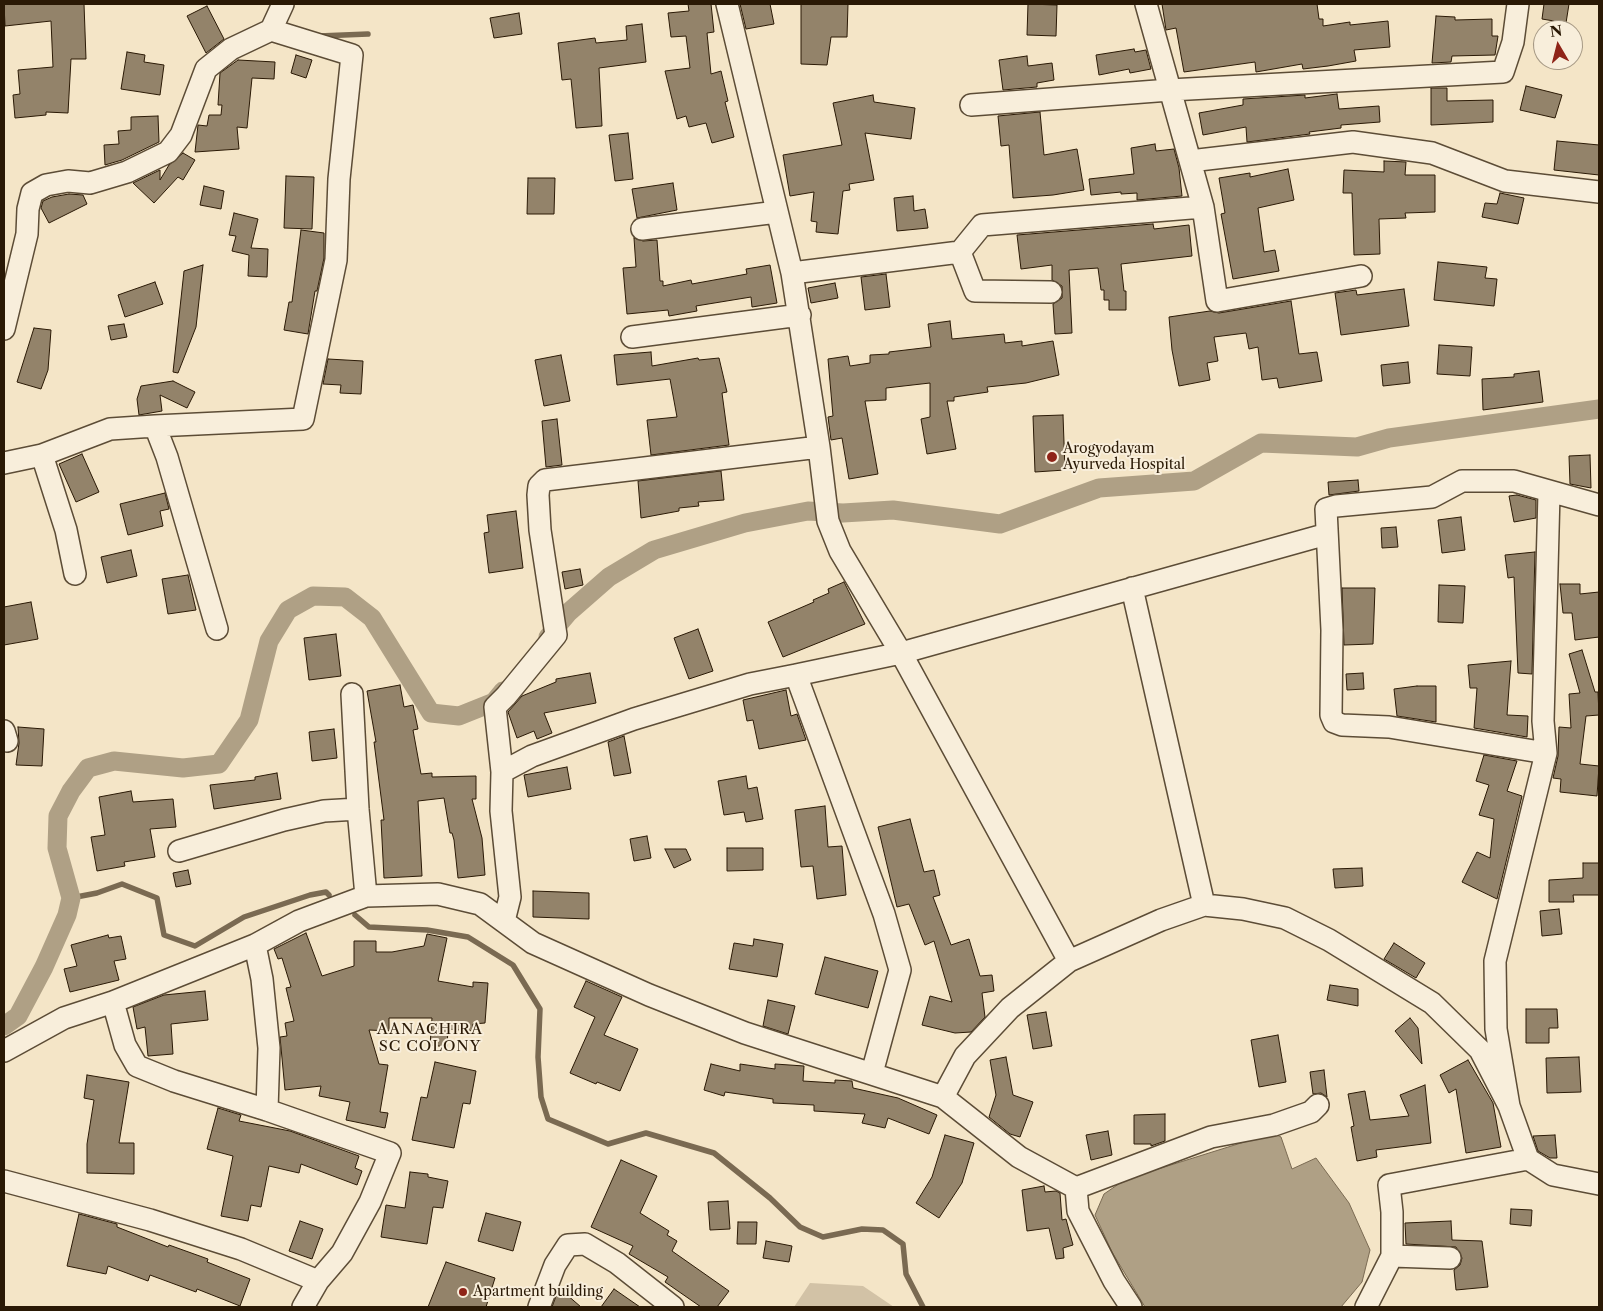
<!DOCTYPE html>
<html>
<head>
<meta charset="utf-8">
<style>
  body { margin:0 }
  #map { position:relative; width:1603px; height:1311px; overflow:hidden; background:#f4e5c7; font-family:"Libre Caslon Text",serif }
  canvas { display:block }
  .frame { position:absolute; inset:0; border:5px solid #2a1905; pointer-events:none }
  .north { position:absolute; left:1533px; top:20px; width:50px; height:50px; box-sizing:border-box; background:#f8eedb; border:1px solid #a69985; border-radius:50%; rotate:352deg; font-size:14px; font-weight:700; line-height:20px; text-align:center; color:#2a1905 }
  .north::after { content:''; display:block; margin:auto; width:18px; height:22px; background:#8f2418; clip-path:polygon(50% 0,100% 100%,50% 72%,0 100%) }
</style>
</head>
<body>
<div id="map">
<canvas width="1603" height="1311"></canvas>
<div class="frame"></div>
<div class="north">N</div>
</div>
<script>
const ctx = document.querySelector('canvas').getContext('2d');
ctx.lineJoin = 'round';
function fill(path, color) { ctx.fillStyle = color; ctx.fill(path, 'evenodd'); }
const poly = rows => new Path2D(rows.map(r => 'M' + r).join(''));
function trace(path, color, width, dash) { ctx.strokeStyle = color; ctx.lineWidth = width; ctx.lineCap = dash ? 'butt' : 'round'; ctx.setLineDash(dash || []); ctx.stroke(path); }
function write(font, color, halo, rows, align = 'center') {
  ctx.font = font + ' "Libre Caslon Text",serif'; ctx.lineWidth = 4; ctx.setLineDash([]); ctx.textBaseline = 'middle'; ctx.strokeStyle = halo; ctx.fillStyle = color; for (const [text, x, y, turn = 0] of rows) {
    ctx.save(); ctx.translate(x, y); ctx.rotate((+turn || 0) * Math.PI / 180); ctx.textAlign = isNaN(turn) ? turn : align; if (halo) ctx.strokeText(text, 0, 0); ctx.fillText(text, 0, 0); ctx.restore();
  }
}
fill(poly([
  [810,1283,863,1286,894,1307,794,1307]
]), '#d2c2a6');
const water = poly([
  [1273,1133,1281,1137,1292,1169,1316,1158,1349,1203,1370,1250,1362,1282,1341,1307,1145,1307,1112,1252,1095,1215,1104,1194,1126,1179,1273,1133]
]);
fill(water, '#afa085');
trace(water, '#7a6a52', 1);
trace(poly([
  [319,36,368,34],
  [71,898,97,893,122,884,157,898,164,935,195,946,244,917,310,895,326,892,329,895],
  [355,915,369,927,427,930,468,937,513,965,540,1009,538,1057,541,1097,548,1119,608,1144,646,1133,714,1153,770,1198,800,1227,823,1237,862,1229,883,1230,903,1244,906,1274,923,1307]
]), '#7a6a52', 5.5);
trace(poly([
  [548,637,569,612,609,577,654,550,745,523,808,511,843,513,893,510,1000,524,1099,488,1194,481,1261,443,1357,447,1389,438,1599,409],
  [4,1026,18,1016,44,967,67,915,71,898,57,848,58,816,71,791,88,768,114,761,183,768,219,764,249,720,269,641,288,610,313,596,345,597,372,618,431,713,459,716,494,702,503,691]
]), '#afa085', 19);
const building = poly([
  [4,4,84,4,86,59,71,59,68,113,46,112,46,115,15,118,13,95,20,94,18,70,53,67,51,21,5,26,4,4],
  [688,4,711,4,714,32,707,33,711,74,721,71,728,101,725,102,734,137,712,143,706,123,689,127,686,116,677,119,665,71,690,68,686,36,671,37,668,13,689,11,688,4],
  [740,4,770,4,774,24,746,29,740,4],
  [801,4,848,4,847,37,831,37,827,65,801,64,801,4],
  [1028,4,1057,5,1056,36,1027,35,1028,4],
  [1162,4,1317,4,1319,19,1323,19,1323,26,1350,22,1350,25,1388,21,1390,47,1354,50,1356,61,1328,66,1303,69,1302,64,1256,72,1255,62,1184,72,1176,28,1166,30,1162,4],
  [1544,4,1569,4,1566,23,1542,19,1544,4],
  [207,6,224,39,206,53,187,16,207,6],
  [519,13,522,34,494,38,490,18,519,13],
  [1436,16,1455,17,1455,20,1492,19,1492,36,1498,36,1495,55,1452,56,1451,62,1432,63,1436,16],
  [642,24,646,62,599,68,602,126,576,128,571,79,562,80,558,43,595,38,596,43,627,40,626,26,642,24],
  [1134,49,1135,52,1146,50,1151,69,1130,73,1129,69,1099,75,1096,55,1134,49],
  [127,52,145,55,144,62,164,65,160,95,121,89,127,52],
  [296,55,312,60,306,78,291,73,296,55],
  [1027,56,1028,66,1052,63,1054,80,1037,83,1037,87,1003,90,999,60,1027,56],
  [238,60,275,62,274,79,252,78,247,128,237,127,239,149,195,152,198,125,207,126,209,115,221,115,222,105,218,105,220,73,238,60],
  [1526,86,1562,95,1555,118,1520,110,1526,86],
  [1431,88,1447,88,1447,101,1493,100,1493,122,1431,125,1431,88],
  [1337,94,1339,109,1379,106,1380,122,1341,125,1341,128,1309,132,1310,134,1247,142,1246,127,1203,135,1199,113,1243,105,1243,99,1305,95,1305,98,1337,94],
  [873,95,874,102,915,108,911,139,865,133,874,180,849,184,850,190,843,191,838,234,816,232,817,222,811,221,814,192,790,196,783,155,842,145,833,103,873,95],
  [1040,112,1044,155,1077,149,1084,190,1053,195,1013,198,1009,145,1001,146,998,116,1040,112],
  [158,116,159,142,122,160,105,165,104,145,119,144,118,131,131,130,131,117,158,116],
  [628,133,633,179,615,181,609,135,628,133],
  [1557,141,1599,145,1599,175,1554,170,1557,141],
  [1155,144,1156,151,1174,149,1179,168,1182,196,1137,200,1137,193,1121,194,1121,192,1091,195,1089,179,1134,174,1131,148,1155,144],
  [183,153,195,160,183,180,178,177,154,203,133,183,160,170,160,180,169,165,183,153],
  [1384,161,1406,162,1405,175,1435,175,1435,212,1405,213,1406,218,1379,219,1380,254,1354,255,1352,193,1343,193,1344,170,1384,172,1384,161],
  [1288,169,1294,200,1258,208,1264,252,1275,250,1279,271,1233,279,1221,214,1225,213,1219,178,1250,173,1250,177,1288,169],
  [286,176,314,177,312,229,284,228,286,176],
  [528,178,555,178,554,214,527,214,528,178],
  [673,183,677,210,637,218,632,189,673,183],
  [204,186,224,191,221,209,200,205,204,186],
  [1500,193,1524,198,1518,224,1482,217,1485,203,1497,204,1500,193],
  [69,194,83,195,87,204,49,223,41,208,43,201,52,197,69,194],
  [913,196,914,211,925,209,928,228,897,231,894,198,913,196],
  [234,213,258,219,251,248,268,249,267,277,248,276,249,255,232,251,236,236,229,235,234,213],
  [1153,224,1154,229,1189,225,1192,256,1121,264,1124,291,1126,291,1126,310,1109,310,1109,300,1104,300,1104,290,1101,290,1098,268,1069,270,1072,333,1055,334,1053,304,1062,298,1062,286,1052,280,1052,265,1021,269,1017,235,1153,224],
  [301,230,324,233,324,258,317,291,315,291,308,334,284,330,289,302,292,302,301,230],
  [634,238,643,241,657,240,660,281,663,281,663,286,691,280,692,284,747,274,746,269,770,265,777,303,752,307,751,297,696,306,697,311,669,316,668,310,627,314,623,268,636,267,634,238],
  [1438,262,1487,267,1485,278,1497,279,1494,306,1434,300,1438,262],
  [203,265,196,327,178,373,173,372,184,271,203,265],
  [886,274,890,307,865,310,861,277,886,274],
  [155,282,163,304,125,317,118,295,155,282],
  [835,283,838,298,811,303,808,288,835,283],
  [1404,289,1409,326,1341,335,1335,293,1356,290,1357,295,1404,289],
  [1291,301,1299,354,1317,352,1322,381,1279,388,1277,378,1262,380,1258,347,1249,349,1246,333,1214,337,1218,361,1207,363,1210,380,1179,386,1172,350,1169,317,1210,311,1219,313,1291,301],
  [950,321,952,339,1004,334,1005,343,1022,341,1022,346,1053,341,1059,375,1026,383,987,387,988,392,954,397,954,401,947,401,956,449,927,454,921,419,930,417,930,383,886,388,886,400,865,401,878,474,849,479,842,438,831,440,828,417,833,416,828,359,848,356,850,366,870,363,870,355,889,354,889,352,931,347,928,324,950,321],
  [124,324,127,337,111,340,108,326,124,324],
  [34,328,51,330,48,370,41,389,17,382,34,328],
  [1439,345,1472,347,1470,376,1437,374,1439,345],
  [651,352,652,366,698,358,699,360,719,358,727,392,722,393,729,445,651,455,647,420,677,417,670,379,617,385,614,355,651,352],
  [561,355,570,401,544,406,535,360,561,355],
  [328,359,363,361,361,394,340,393,341,385,323,384,328,359],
  [1408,362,1410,383,1383,386,1381,365,1408,362],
  [1539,371,1543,402,1483,410,1482,379,1514,377,1514,374,1539,371],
  [173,381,195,392,187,408,160,395,162,411,139,415,137,399,141,386,173,381],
  [1063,415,1065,470,1035,472,1033,416,1063,415],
  [557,419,562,465,546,467,542,421,557,419],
  [82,454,99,492,76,502,59,464,82,454],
  [1590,455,1591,488,1570,484,1569,456,1590,455],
  [721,471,724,500,698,502,699,506,679,508,679,511,641,518,638,481,721,471],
  [1358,480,1359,491,1329,495,1328,482,1358,480],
  [165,493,169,509,160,511,163,526,128,535,120,504,165,493],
  [1517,495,1536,500,1536,518,1514,522,1509,496,1517,495],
  [516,511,523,568,489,573,484,533,489,532,487,515,516,511],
  [1461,517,1465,550,1442,553,1438,520,1461,517],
  [1396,527,1398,547,1382,548,1381,528,1396,527],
  [131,550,137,576,107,583,101,557,131,550],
  [1535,552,1532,674,1518,673,1514,577,1508,578,1505,555,1535,552],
  [580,569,583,585,565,589,562,572,580,569],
  [188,575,196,610,168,614,162,579,188,575],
  [844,582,865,624,783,657,768,622,814,602,813,600,829,593,828,589,844,582],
  [1560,584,1580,584,1580,594,1599,592,1599,637,1575,640,1572,613,1563,613,1560,584],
  [1439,585,1465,586,1463,623,1438,622,1439,585],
  [1342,588,1375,588,1373,644,1344,645,1342,588],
  [31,602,38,639,4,645,4,607,31,602],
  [698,629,713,671,689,679,674,638,698,629],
  [336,634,341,676,309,680,304,638,336,634],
  [1582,650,1595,692,1598,692,1599,715,1586,716,1580,764,1599,766,1597,796,1560,792,1561,779,1553,778,1558,756,1559,727,1571,728,1569,694,1580,693,1569,654,1582,650],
  [1511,661,1507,715,1528,716,1527,737,1474,728,1477,688,1470,688,1468,665,1511,661],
  [590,673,596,703,544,713,552,733,537,739,534,731,517,738,508,712,522,696,556,682,556,679,590,673],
  [1363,673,1364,689,1347,690,1346,674,1363,673],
  [400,685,404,707,413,705,418,729,413,730,421,774,432,773,432,777,476,776,476,799,472,799,482,838,485,875,458,878,454,840,452,833,450,833,444,798,418,801,422,876,384,878,381,820,384,820,374,742,376,742,367,691,400,685],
  [1417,686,1436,686,1436,722,1397,716,1394,689,1417,686],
  [786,690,791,716,797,714,806,740,759,749,753,720,747,721,743,700,786,690],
  [18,727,44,729,42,766,16,765,19,743,18,727],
  [334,729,337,758,312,761,309,732,334,729],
  [624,736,631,773,614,776,608,742,624,736],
  [1484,755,1517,761,1507,791,1522,796,1497,899,1462,882,1477,852,1490,858,1494,819,1479,815,1489,785,1476,781,1484,755],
  [567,767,571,789,528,797,524,775,567,767],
  [277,773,281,799,214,809,210,785,255,780,255,777,277,773],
  [746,776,748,789,757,787,763,819,746,822,744,812,724,815,718,781,746,776],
  [131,791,133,802,173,799,176,827,150,829,155,857,124,862,125,866,97,871,91,837,105,835,99,797,131,791],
  [825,806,828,847,842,846,846,895,817,899,813,866,801,867,795,810,825,806],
  [910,819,924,872,934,870,940,895,933,897,951,945,969,939,980,976,992,975,994,991,982,993,985,1017,971,1032,955,1033,922,1025,930,996,952,1002,934,941,925,945,909,904,897,907,878,827,910,819],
  [647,836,651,858,634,861,630,839,647,836],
  [727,848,763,848,763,870,727,871,727,848],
  [665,849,686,849,691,860,674,868,665,849],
  [1583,863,1599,863,1599,895,1573,895,1574,902,1549,902,1549,880,1583,878,1583,863],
  [1362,868,1363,886,1335,888,1333,869,1362,868],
  [188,870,191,884,176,887,173,873,188,870],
  [533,891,589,893,589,919,533,917,533,891],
  [1559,909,1562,934,1542,936,1540,911,1559,909],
  [306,933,322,976,354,966,354,941,376,941,376,952,392,952,424,946,427,934,447,938,438,981,473,987,473,982,488,983,485,1023,473,1024,472,1031,448,1029,447,1047,430,1045,432,1018,389,1018,389,1031,369,1030,379,1064,388,1065,380,1112,388,1113,385,1128,346,1120,350,1102,319,1096,321,1086,285,1090,280,1037,287,1036,285,1023,294,1021,286,988,291,987,282,958,278,959,274,949,306,933],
  [108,935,109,938,121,936,126,959,114,961,119,980,70,992,64,969,77,966,71,945,108,935],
  [754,939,783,944,777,977,729,969,734,943,753,946,754,939],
  [1394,943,1425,963,1416,978,1384,959,1394,943],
  [825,957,878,971,868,1008,815,994,825,957],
  [586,981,622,997,604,1035,638,1049,620,1091,597,1082,596,1084,570,1073,595,1017,574,1007,586,981],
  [1330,985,1358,989,1358,1006,1327,1000,1330,985],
  [205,991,208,1020,171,1024,173,1054,148,1056,145,1027,137,1029,133,1007,164,995,205,991],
  [768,1000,795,1006,788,1034,763,1026,768,1000],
  [1526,1009,1557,1009,1558,1028,1549,1028,1549,1043,1526,1043,1526,1009],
  [1046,1012,1052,1046,1033,1049,1027,1015,1046,1012],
  [1410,1018,1418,1028,1422,1064,1395,1031,1410,1018],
  [1278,1035,1286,1082,1259,1087,1251,1040,1278,1035],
  [1006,1057,1013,1095,1033,1102,1020,1137,1010,1134,989,1117,996,1095,990,1060,1006,1057],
  [1579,1057,1581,1092,1547,1093,1546,1058,1579,1057],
  [1468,1060,1493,1103,1501,1147,1466,1153,1456,1089,1449,1093,1440,1075,1468,1060],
  [435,1062,476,1071,470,1104,463,1103,454,1148,412,1140,421,1097,427,1098,435,1062],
  [711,1064,740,1071,740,1064,775,1069,775,1064,804,1066,803,1081,835,1083,835,1080,852,1081,853,1088,898,1098,937,1115,929,1134,888,1118,885,1128,862,1123,865,1114,814,1111,814,1105,773,1103,773,1099,725,1092,724,1096,704,1090,711,1064],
  [1324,1070,1327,1097,1321,1093,1313,1094,1310,1072,1324,1070],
  [87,1075,129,1082,119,1143,134,1143,134,1174,87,1173,87,1144,94,1100,84,1098,87,1075],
  [1425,1085,1431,1143,1376,1150,1377,1157,1357,1161,1351,1127,1354,1126,1348,1094,1365,1091,1370,1120,1409,1116,1400,1095,1425,1085],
  [218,1108,241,1115,239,1121,290,1131,359,1156,355,1168,362,1171,357,1185,301,1164,299,1173,269,1166,261,1207,251,1205,248,1221,221,1216,233,1156,207,1149,218,1108],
  [1165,1114,1165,1141,1151,1146,1151,1144,1134,1144,1134,1115,1165,1114],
  [1108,1131,1112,1155,1091,1160,1086,1135,1108,1131],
  [945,1135,974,1143,962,1183,939,1218,916,1203,932,1177,945,1135],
  [1555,1135,1557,1158,1550,1158,1538,1151,1533,1136,1555,1135],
  [621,1160,657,1176,640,1213,669,1231,667,1235,677,1241,672,1251,729,1291,717,1307,701,1307,665,1282,668,1277,629,1254,633,1246,591,1227,621,1160],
  [410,1172,428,1174,428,1177,448,1181,443,1208,433,1207,427,1244,381,1237,386,1205,405,1208,410,1172],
  [1044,1186,1045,1192,1056,1191,1060,1193,1062,1220,1066,1219,1073,1245,1063,1248,1064,1258,1056,1259,1049,1228,1027,1231,1022,1190,1044,1186],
  [728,1201,730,1229,710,1230,708,1202,728,1201],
  [1511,1209,1532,1210,1531,1226,1510,1224,1511,1209],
  [486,1213,521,1222,513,1251,478,1241,486,1213],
  [79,1214,117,1224,117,1227,168,1247,169,1245,208,1259,207,1262,250,1279,240,1306,197,1289,196,1292,150,1275,148,1281,108,1266,106,1274,67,1266,79,1214],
  [300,1221,323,1229,312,1259,289,1251,300,1221],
  [1451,1221,1452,1240,1482,1241,1488,1287,1456,1290,1454,1270,1460,1265,1462,1258,1456,1247,1406,1244,1405,1223,1451,1221],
  [738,1222,757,1222,756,1244,737,1244,738,1222],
  [766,1241,792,1246,789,1262,763,1258,766,1241],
  [446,1262,495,1278,486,1307,428,1307,446,1262],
  [559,1288,581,1307,552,1307,559,1288],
  [614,1289,640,1307,601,1307,614,1289]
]);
fill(building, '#93836a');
trace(building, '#2a1905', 1);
const minor = poly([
  [1146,4,1203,207,1217,301,1361,276],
  [971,105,1170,90,1503,72,1513,42,1518,4],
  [1190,161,1353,142,1432,153,1505,181,1599,192],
  [642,229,777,212],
  [960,252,975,291,1051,292],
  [792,273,960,252,982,225,1203,207],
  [4,329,27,234,28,209,32,193,46,185,68,181,90,183,127,172,168,152,181,135,206,69,231,49,271,30,283,4],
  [632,337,800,315],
  [155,426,303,419,336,260,339,179,352,55,271,30],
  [819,447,828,521,840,551,901,653,1069,961],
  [42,455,66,530,75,574],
  [4,463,42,455,110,429,155,426,167,457,217,629],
  [1132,588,1204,905],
  [796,675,901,653,1327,534],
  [352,694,358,809,366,896],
  [4,731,7,741],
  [1546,753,1543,721,1549,493],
  [502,772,495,707,506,696,556,635,540,530,538,495,539,486,545,480,819,447,792,273,727,4],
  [179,851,284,820,324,811,358,809],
  [504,921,510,897,501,811,502,772,532,756,634,719,750,684,796,675,884,914,900,970,872,1073],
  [255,945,262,979,269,1048,267,1110],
  [113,1002,125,1045,137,1066,174,1081,267,1110,390,1153,370,1202,342,1253,318,1281,303,1307],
  [4,1051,64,1018,113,1002,255,945,299,921,366,896,438,894,480,904,533,943,649,995,745,1033,943,1097,1019,1157,1076,1188,1078,1211,1114,1281,1131,1307],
  [943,1097,965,1056,1010,1008,1069,961,1161,920,1204,905,1243,909,1285,918,1329,940,1432,1003,1480,1050,1509,1106,1528,1159,1553,1175,1599,1184],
  [1509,1106,1496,1029,1495,961,1546,753,1389,727,1342,725,1334,722,1331,715,1332,630,1326,509,1336,506,1432,497,1462,481,1514,481,1599,505],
  [4,1181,150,1220,241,1249,318,1281],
  [1076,1188,1211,1137,1274,1125,1311,1112,1318,1105],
  [1392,1256,1392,1212,1389,1185,1528,1159],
  [539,1307,555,1265,568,1245,585,1244,617,1263,673,1307],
  [1366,1307,1392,1256,1450,1258]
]);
trace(minor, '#5c4c36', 24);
trace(minor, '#f8eedb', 21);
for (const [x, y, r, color] of [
  [1052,457,6,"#8f2418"],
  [463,1292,5,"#8f2418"]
]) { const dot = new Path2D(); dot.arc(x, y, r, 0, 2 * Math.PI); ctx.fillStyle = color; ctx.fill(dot); trace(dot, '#f8eedb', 2); }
write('14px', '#2a1905', '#f8eedb', [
  ["Arogyodayam",1063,449],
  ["Ayurveda Hospital",1063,465],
  ["Apartment building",473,1292]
], 'left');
ctx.letterSpacing = '1px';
write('15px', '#2a1905', '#f8eedb', [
  ["AANACHIRA",430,1030],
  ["SC COLONY",430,1047]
]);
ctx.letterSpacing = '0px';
</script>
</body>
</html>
